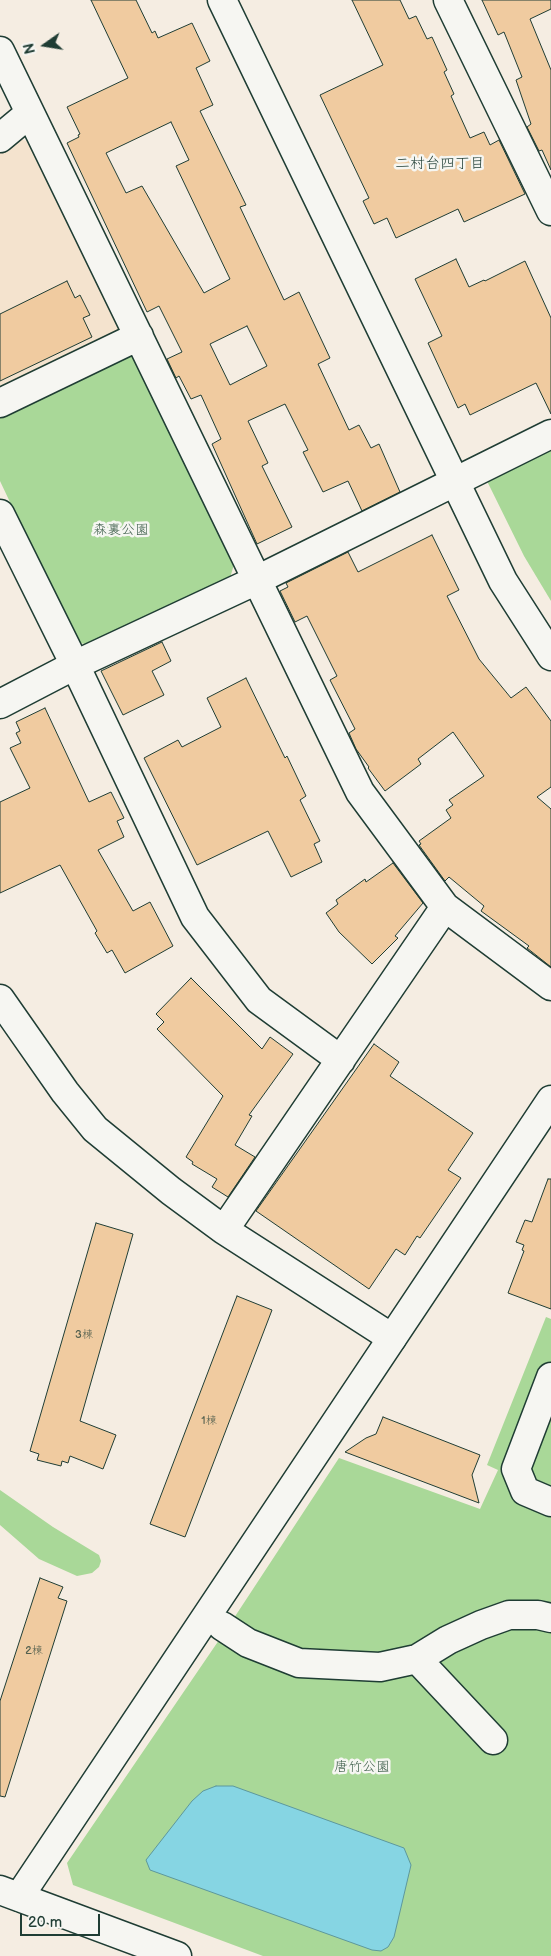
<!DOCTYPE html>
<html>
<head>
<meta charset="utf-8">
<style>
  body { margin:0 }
  #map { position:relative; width:551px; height:1956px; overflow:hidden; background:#f5ede2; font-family:"Balsamiq Sans",sans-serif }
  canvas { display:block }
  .north { position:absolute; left:20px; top:20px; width:50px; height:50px; -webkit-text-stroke:4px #f6f6f2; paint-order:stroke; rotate:257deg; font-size:14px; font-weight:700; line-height:20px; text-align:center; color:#1f3d34 }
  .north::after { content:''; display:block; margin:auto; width:18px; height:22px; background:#1f3d34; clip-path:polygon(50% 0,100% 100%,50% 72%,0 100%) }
  .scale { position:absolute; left:20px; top:1914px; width:80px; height:22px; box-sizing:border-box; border:2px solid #1f3d34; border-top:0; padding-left:6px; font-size:15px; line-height:18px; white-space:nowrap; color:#1f3d34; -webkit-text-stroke:4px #f6f6f2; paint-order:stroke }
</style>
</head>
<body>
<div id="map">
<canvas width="551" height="1956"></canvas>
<div class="north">N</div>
<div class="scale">20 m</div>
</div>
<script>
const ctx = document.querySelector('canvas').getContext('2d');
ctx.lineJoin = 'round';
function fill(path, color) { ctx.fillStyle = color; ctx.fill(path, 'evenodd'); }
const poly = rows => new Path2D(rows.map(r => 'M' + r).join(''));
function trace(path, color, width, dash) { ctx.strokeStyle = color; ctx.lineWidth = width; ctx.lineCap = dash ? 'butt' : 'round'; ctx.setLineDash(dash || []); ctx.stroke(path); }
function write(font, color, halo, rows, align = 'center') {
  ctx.font = font + ' "Balsamiq Sans","Klee One",sans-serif'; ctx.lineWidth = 5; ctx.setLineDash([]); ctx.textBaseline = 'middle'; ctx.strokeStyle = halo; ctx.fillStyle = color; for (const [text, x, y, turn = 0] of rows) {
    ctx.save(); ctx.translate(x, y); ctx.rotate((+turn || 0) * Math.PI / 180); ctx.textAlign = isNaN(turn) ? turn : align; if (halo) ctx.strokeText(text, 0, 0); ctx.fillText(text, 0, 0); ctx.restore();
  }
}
fill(poly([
  [18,139,32,142,119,327,117,338,0,394,0,153]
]), '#f4e3ce');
fill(poly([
  [122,352,137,357,235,561,230,578,89,645,76,642,0,481,0,412],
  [551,448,551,601,524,556,486,479],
  [546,1317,551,1319,551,1956,263,1956,73,1885,67,1863,232,1621,339,1458,480,1509,498,1470,487,1465],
  [0,1490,53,1527,99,1555,101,1561,99,1567,92,1573,77,1576,39,1559,0,1525]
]), '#a9d898');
const water = poly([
  [216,1786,233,1786,404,1848,411,1865,394,1937,388,1947,381,1951,372,1950,150,1870,146,1860,192,1801,203,1791,216,1786]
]);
fill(water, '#86d5e3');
trace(water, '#5d989d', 1);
const building = poly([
  [91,0,136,0,152,33,155,31,158,38,192,23,210,61,196,68,213,105,200,111,246,205,240,207,284,300,299,292,330,358,318,364,349,430,359,425,371,448,379,444,400,492,362,511,348,481,323,492,303,452,308,450,285,404,248,421,268,463,262,466,292,527,257,544,212,444,221,439,201,395,191,399,179,376,176,378,167,359,182,352,159,306,147,312,67,143,79,137,78,135,80,134,67,107,128,78,91,0],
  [171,122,189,160,176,166,230,279,204,293,142,186,126,193,106,153,171,122],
  [247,326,267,366,230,385,210,344,247,326],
  [352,0,400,0,409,19,416,16,427,39,432,37,447,70,444,72,454,94,451,96,470,138,484,132,490,145,499,140,525,194,464,222,458,209,396,238,387,218,374,224,363,201,369,198,320,95,383,65,352,0],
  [482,0,551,0,551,9,530,19,551,70,551,170,542,150,539,151,527,127,531,124,516,80,522,77,504,32,498,35,482,0],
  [456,259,469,287,484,280,485,281,525,261,551,318,551,414,536,383,470,415,465,404,458,408,428,343,442,336,415,279,456,259],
  [67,281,75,298,80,295,90,315,83,318,92,337,0,381,0,314,67,281],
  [432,535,459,590,447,596,479,659,511,698,526,687,551,721,551,787,537,797,551,809,551,967,527,948,529,946,481,911,484,906,449,877,445,881,419,845,421,844,419,841,451,818,446,810,453,805,449,800,484,776,453,732,418,759,421,764,385,791,368,768,369,767,356,749,349,733,355,729,330,680,337,676,307,616,295,622,280,591,288,587,286,583,348,552,358,572,432,535],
  [162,642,171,661,152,671,164,695,123,715,101,671,162,642],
  [246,678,285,758,287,756,306,796,300,800,320,841,314,844,322,862,291,877,268,831,197,865,144,758,178,740,182,747,221,727,207,698,246,678],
  [45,708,89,802,111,792,124,818,117,821,124,837,98,850,133,911,150,902,173,946,125,973,112,950,107,953,95,933,97,931,60,865,0,893,0,802,30,788,10,748,21,743,16,733,20,731,16,722,45,708],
  [393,863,423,903,395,936,398,938,372,964,339,932,326,913,338,904,336,900,365,879,366,882,393,863],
  [191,978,262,1049,270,1037,293,1054,249,1115,252,1116,235,1145,255,1157,228,1197,212,1187,217,1179,192,1164,193,1162,186,1157,223,1096,157,1029,164,1022,156,1014,191,978],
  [374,1044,399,1062,390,1076,473,1133,448,1170,461,1178,420,1238,417,1236,405,1255,396,1249,369,1289,256,1211,374,1044],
  [548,1179,551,1179,551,1309,508,1293,524,1251,522,1250,524,1245,516,1242,525,1220,532,1222,548,1179],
  [96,1223,133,1234,80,1421,116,1435,103,1469,70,1456,68,1463,62,1461,61,1466,37,1460,39,1454,30,1451,96,1223],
  [237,1296,272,1310,185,1537,150,1524,237,1296],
  [383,1417,480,1455,472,1475,479,1503,345,1452,366,1438,376,1434,383,1417],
  [40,1578,63,1587,58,1598,67,1601,5,1797,0,1796,0,1701,40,1578]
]);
fill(building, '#f0cba0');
trace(building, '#1f3d34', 1);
const street = poly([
  [448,0,551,211],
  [0,51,360,792,445,907,551,986],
  [0,138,30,113],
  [0,403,139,336],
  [0,514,75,665,195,917,259,1000,341,1060],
  [0,704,75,665,257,580,551,434],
  [0,999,65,1092,95,1129,171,1191,224,1230,392,1338],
  [224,1230,445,907],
  [551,1377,516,1469,525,1491,551,1502],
  [222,1626,248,1643,299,1663,380,1667,417,1659,448,1640,481,1625,509,1615,538,1615,551,1618],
  [417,1659,493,1740]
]);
const secondary = poly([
  [222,0,503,581,551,656],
  [0,1890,177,1956],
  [19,1897,551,1100]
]);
trace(street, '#1f3d34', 31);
trace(secondary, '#1f3d34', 31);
trace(street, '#f6f6f2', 28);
trace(secondary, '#f6f6f2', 28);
write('11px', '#53604f', null, [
  ["3棟",84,1335],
  ["1棟",209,1421],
  ["2棟",34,1651]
]);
write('14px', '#3b5c48', '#f6f6f2', [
  ["森裏公園",121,530],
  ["唐竹公園",362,1767]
]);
write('15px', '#1f3d34', '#f6f6f2', [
  ["二村台四丁目",440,164]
]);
</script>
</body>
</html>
